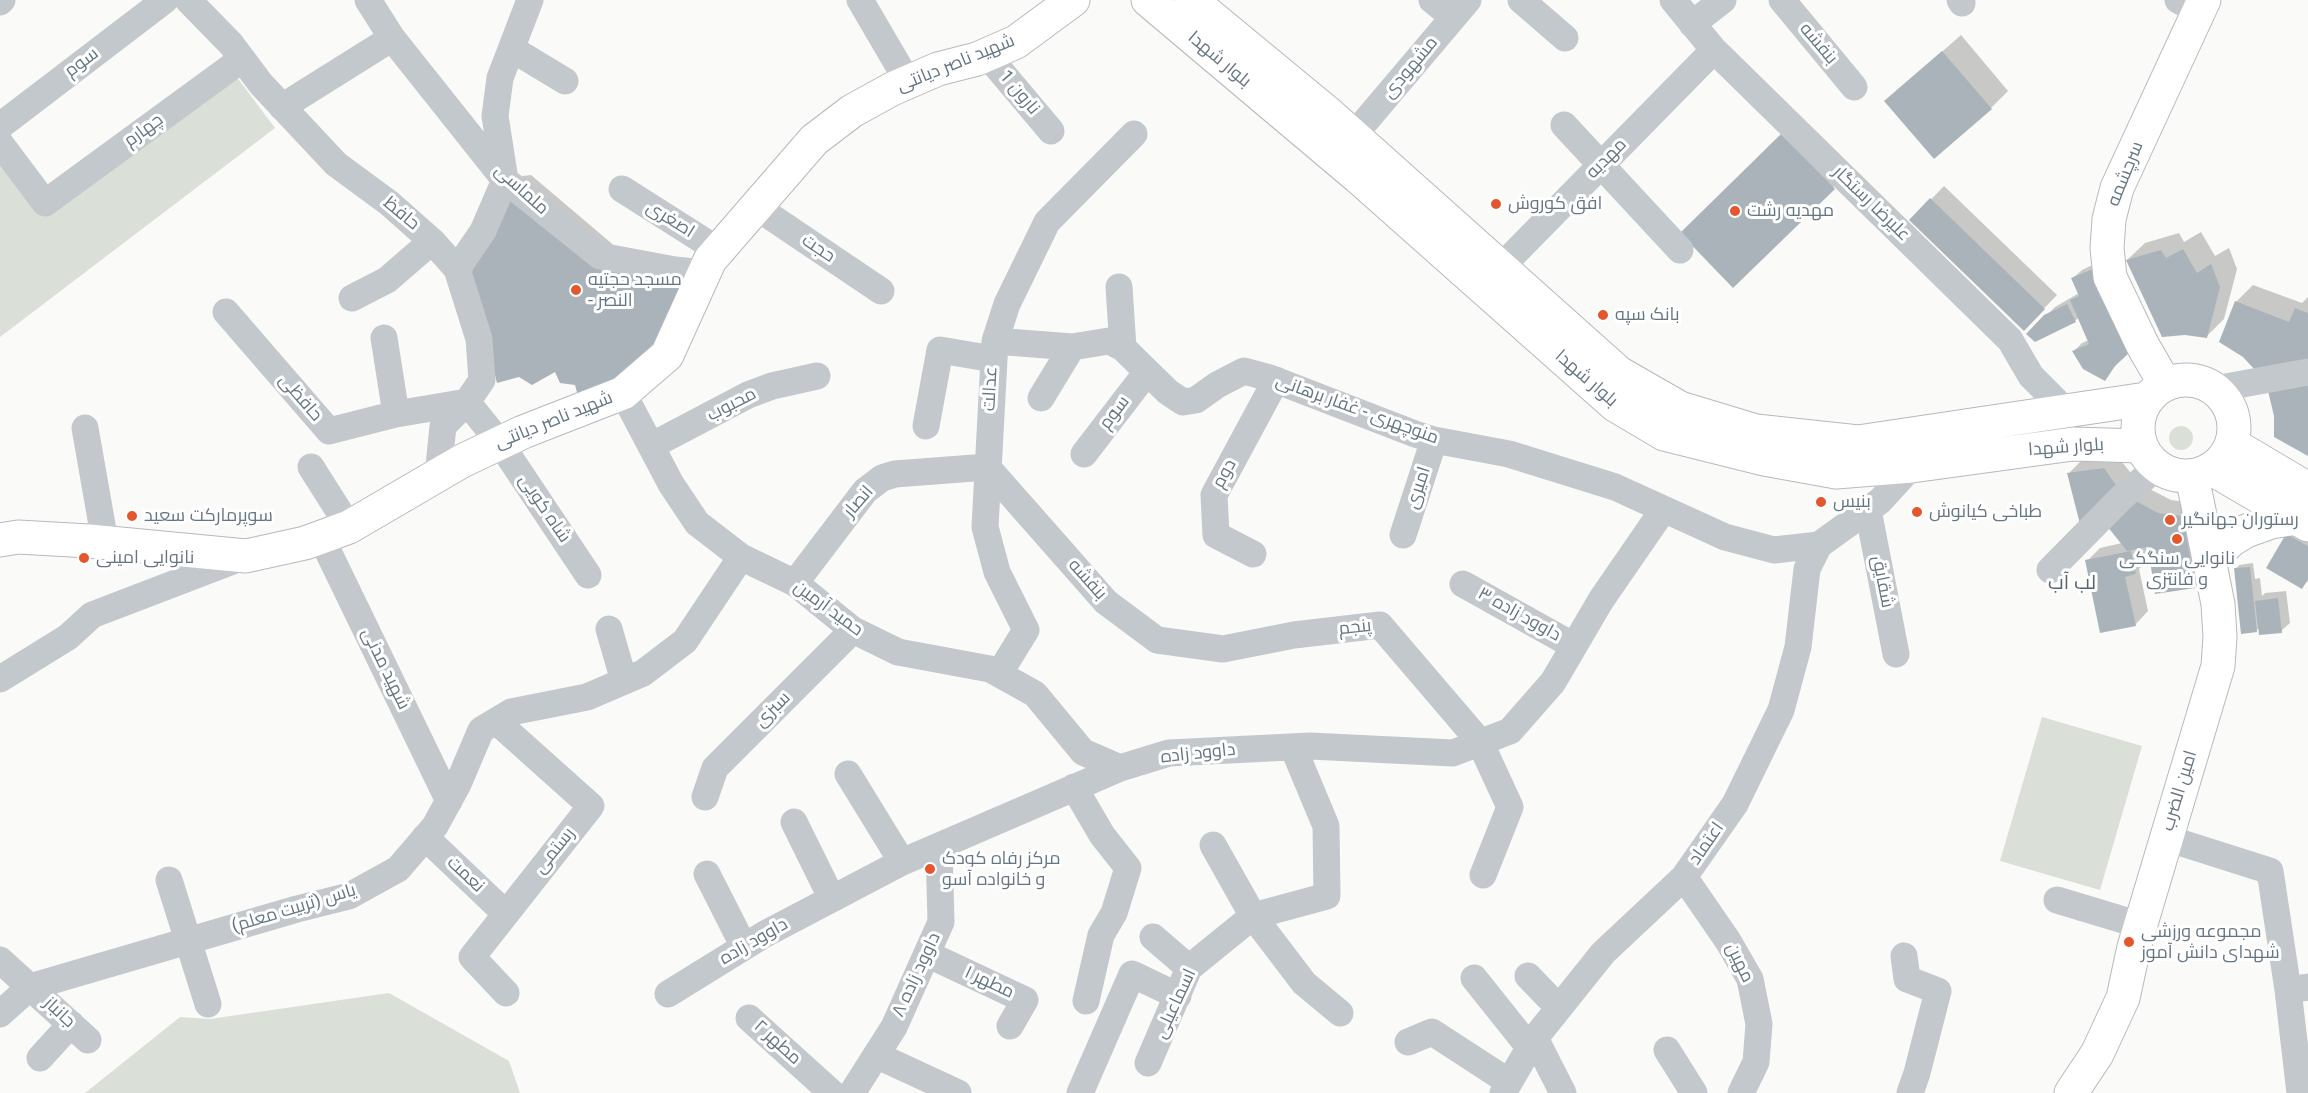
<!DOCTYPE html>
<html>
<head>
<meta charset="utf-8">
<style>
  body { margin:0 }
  canvas { display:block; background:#fafaf8 }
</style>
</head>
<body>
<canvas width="2308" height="1093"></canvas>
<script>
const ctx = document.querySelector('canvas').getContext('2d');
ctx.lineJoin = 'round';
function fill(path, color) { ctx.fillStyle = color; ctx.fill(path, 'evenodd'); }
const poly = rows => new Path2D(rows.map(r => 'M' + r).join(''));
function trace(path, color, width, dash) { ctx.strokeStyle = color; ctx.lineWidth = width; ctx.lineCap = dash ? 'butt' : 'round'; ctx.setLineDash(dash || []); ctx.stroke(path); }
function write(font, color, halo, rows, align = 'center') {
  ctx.font = font + ' Roboto,Cairo,sans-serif'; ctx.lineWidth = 6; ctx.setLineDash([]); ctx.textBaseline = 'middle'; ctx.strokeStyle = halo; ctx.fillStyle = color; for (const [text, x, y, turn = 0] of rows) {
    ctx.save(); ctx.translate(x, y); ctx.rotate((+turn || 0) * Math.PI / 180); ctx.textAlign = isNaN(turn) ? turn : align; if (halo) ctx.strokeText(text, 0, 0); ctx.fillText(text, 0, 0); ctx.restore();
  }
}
fill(poly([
  [236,76,275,128,0,337,0,148,46,210],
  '2169 438a12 12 0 1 1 24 0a12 12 0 1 1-24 0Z',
  [2042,717,2142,746,2100,890,2000,861],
  [389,993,509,1061,520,1093,85,1093,180,1017,210,1019]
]), '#dadfd7');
fill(poly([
  [1961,35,2008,91,1991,108,1886,101],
  [1800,117,1851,170,1733,286],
  [531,175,617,248,694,280,577,384,505,194,523,176],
  [1944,186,2057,295,2024,329,1911,220],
  [2201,232,2215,256,2229,248,2237,269,2224,319,2207,336,2127,260,2145,243,2179,233,2184,242],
  [2101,261,2122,358,2104,379,2074,351,2082,343,2089,340,2079,317,2075,321,2028,334,2055,307,2079,293,2073,278,2082,270],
  [2253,285,2302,303,2308,297,2308,358,2236,302],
  [2117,456,2135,478,2083,529,2069,473,2082,460],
  [2144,486,2171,500,2196,503,2207,573,2194,586,2149,546,2146,546,2148,560,2139,569,2148,611,2135,625,2087,561,2100,548,2122,543,2109,526],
  [2308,533,2308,581,2302,587,2288,535],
  [2253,563,2255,579,2260,578,2262,596,2265,593,2286,591,2290,623,2281,631,2259,627,2256,631,2236,569,2239,565]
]), '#0003');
fill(poly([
  [1942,51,1992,109,1934,159,1884,101],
  [1781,134,1835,189,1733,288,1680,233],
  [504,193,600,265,680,279,677,298,680,314,619,387,578,396,575,385,560,383,555,372,532,385,519,377,497,383,471,282,473,263],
  [1930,198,2045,309,2024,331,1909,220],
  [2183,249,2197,273,2211,264,2220,287,2207,338,2185,335,2162,337,2126,260,2161,250,2166,258],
  [2093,269,2129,353,2115,366,2105,381,2083,369,2072,351,2089,344,2070,300,2079,296,2071,278],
  [2235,301,2289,322,2295,308,2308,313,2308,360,2256,371,2243,357,2219,342],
  [2067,304,2076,322,2035,342,2026,334,2044,315],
  [2308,383,2308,456,2274,437,2274,416,2268,391],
  [2104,468,2116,485,2082,532,2067,473],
  [2130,498,2158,513,2183,516,2195,588,2155,594,2148,547,2127,551,2107,526],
  [2286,534,2308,546,2308,579,2302,589,2266,568],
  [2131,551,2136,574,2125,577,2136,626,2100,633,2085,560],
  [2250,567,2257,632,2241,634,2234,568],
  [2278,598,2282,633,2259,635,2255,601]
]), '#aab3b9');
const major = poly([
  [1148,0,1358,177,1615,405,1664,434,1764,459,1836,472,1912,466,2073,444,2141,446],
  [1191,0,1329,114,1619,373,1680,408,1756,431,1858,442,2146,399],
  '2138 428a48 48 0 1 1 96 0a48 48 0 1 1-96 0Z',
  [2165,384,2143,346,2110,277,2107,248,2109,219,2117,188,2204,0],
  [2232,444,2308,489],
  [2212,469,2308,525],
  [0,540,18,537,89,541,246,556,305,543,349,527,462,461,523,432,623,393,667,355,710,260,814,140,852,111,892,89,938,69,977,59,1016,42,1073,0],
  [2209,561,2231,540,2246,531,2271,522,2297,518],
  [2071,1093,2097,1054,2123,998,2134,947,2218,666,2220,637,2218,604,2192,476]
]);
trace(major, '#b5babe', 35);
trace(poly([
  [188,0,231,44,261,84,336,164,389,203,432,241,457,269,479,339,482,380,467,402,443,426,438,476],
  [368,0,392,38,505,180,600,256,675,270,704,273],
  [860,0,908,82],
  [1432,0,1453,17],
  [1521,0,1565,38],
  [1673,0,1714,50,2010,340,2031,376,2066,411],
  [1782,0,1854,87],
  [1960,0,1962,3],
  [2178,0,2199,11],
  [0,2,2,0],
  [1692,24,1723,0],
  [512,49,565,81],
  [987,55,1051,131],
  [282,107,392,38],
  [1564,125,1680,250],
  [0,126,165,0],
  [1353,136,1468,0],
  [0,143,45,203,242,59],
  [622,189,718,250],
  [755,206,881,291],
  [1500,268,1714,50],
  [457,269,483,231,505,180,495,116,500,78,530,0],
  [1119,287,1123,348],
  [352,298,387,280,432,241],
  [226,312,329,431,396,414,467,402,500,443,588,575],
  [384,338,396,414],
  [995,341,1072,347,1109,341,1123,348,1168,392,1183,402,1196,400,1217,385,1244,371,1270,378,1415,434,1434,440,1509,454,1615,487,1725,537,1774,550,1819,545,1880,501,1912,466],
  [2215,389,2308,372],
  [623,393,671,484,697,523,741,557,795,583,853,630,898,652,990,669,1035,694,1083,752,1120,768],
  [1041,398,1072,347],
  [926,426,940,350,993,359],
  [85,428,105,542],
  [651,446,748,395,772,386,817,376],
  [1084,454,1147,372],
  [311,467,349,527],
  [1868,510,1896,654],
  [1403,535,1434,440],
  [321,537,449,801],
  [1253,554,1216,535,1214,495,1276,380],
  [2050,570,2121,498,2157,467],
  [795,583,865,491,882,478,895,474,987,467,1106,602,1157,640,1223,649,1294,635,1380,625,1480,742,1510,807,1483,875],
  [1463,584,1574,646],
  [609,629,624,681],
  [999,674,1026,630,997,572,985,527,995,341,1007,304,1047,222,1134,134],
  [0,679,68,637,92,615,246,556],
  [496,721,591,806,472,957,506,993],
  [848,774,902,862],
  [1074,787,1102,835,1128,868,1114,913,1101,935,1086,1001],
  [705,797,715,768,853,630],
  [794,822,832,899],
  [425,837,505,913],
  [2166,838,2270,871,2288,990,2308,987],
  [1213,845,1253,916,1304,983,1340,1013],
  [707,874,744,947],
  [1684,877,1728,941,1750,979,1759,1024,1756,1062,1741,1093],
  [169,880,208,1004],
  [2057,900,2140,925],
  [1153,937,1189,968],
  [927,954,1025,1000,1010,1026],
  [1904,956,1907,979,1938,991,1917,1073,1910,1093],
  [0,960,88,1040],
  [1528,976,1559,1008],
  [1474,978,1529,1047],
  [2288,990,2300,1093],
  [668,994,765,934,902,862,1120,768,1169,753,1310,746,1453,753,1510,731,1553,682,1601,600,1663,510],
  [0,1014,30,987,297,909,349,896,398,869,435,826,458,784,481,730,511,712,587,697,643,673,685,641,741,557],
  [749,1018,832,1093],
  [1535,1038,1563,1093],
  [1408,1042,1432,1032,1509,1082],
  [1667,1050,1694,1093],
  [876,1055,958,1093],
  [40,1058,71,1024],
  [1148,1063,1189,968,1253,916,1327,896,1326,826,1293,747],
  [852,1093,894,1027,941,922,939,846],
  [1080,1093,1132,974,1178,996],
  [1503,1093,1535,1038,1603,953,1684,877,1735,804,1781,710,1798,647,1807,569,1819,545]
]), '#c3c8cc', 27);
trace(major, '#fff', 33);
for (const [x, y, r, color] of [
  [1496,204,6,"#e4572e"],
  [1735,211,6,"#e4572e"],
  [576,290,6,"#e4572e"],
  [1603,315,6,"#e4572e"],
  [1821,502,6,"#e4572e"],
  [1917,512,6,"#e4572e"],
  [132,516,6,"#e4572e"],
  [2170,520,6,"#e4572e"],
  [2177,539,6,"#e4572e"],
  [84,558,6,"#e4572e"],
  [930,869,6,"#e4572e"],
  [2129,942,6,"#e4572e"]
]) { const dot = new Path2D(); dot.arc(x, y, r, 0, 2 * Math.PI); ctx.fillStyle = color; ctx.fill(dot); trace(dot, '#fff', 2); }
write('18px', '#657683', '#fff', [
  ["بنفشه",1818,44,50],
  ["بلوار شهدا",1219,60,40],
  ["سوم",82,63,-37],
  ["شهید ناصر دیانتی",956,64,-22],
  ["مشهودی",1411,68,-50],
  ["نارون 1",1019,93,50],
  ["چهارم",144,131,-36],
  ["مهدیه",1607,159,-45],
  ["سرچشمه",2126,174,-68],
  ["ملماسی",521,190,42],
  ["علیرضا رستگار",1871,204,44],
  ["حافظ",401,214,40],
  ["اصغری",670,220,32],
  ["حجت",818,249,34],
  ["بلوار شهدا",1586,379,41],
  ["عدالت",991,389,-87],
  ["حافظی",300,398,49],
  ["محبوب",732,405,-27],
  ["منوچهری - غفار برهانی",1357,410,20],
  ["سوم",1115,413,-53],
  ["شهید ناصر دیانتی",554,421,-22],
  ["بلوار شهدا",2066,448,-4],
  ["دوم",1225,474,-61],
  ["امیری",1419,488,-72],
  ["انصار",859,502,-49],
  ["شاه کویی",544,509,56],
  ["بنفشه",1087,580,48],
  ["شقایق",1882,582,79],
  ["حمید آرمین",828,609,36],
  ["داوود زاده ۳",1519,615,29],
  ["پنجم",1355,628,-6],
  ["شهید مدنی",385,669,64],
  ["سبزی",773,710,-45],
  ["داوود زاده",1198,754,-6],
  ["امین الضرب",2180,791,-73],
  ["اعتماد",1707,844,-55],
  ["رستمی",555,851,-51],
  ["نعمت",465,875,43],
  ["یاس (تربیت معلم)",294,909,-17],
  ["داوود زاده",754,942,-30],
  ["مهین",1739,963,64],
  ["داوود زاده ۸",917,975,-65],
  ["مطهر ۱",989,983,25],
  ["اسماعیلی",1176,1004,-65],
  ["جانباز",59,1013,43],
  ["مطهر ۲",777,1043,42]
]);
write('18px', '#657683', '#fff', [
  ["افق کوروش",1508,204],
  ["مهدیه رشت",1747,211],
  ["مسجد حجتیه",588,280],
  ["- النصر",588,301],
  ["بانک سپه",1615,315],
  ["بنیس",1833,502],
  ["طباخی کیانوش",1929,512],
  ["سوپرمارکت سعید",144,516],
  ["رستوران جهانگیر",2182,520],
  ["نانوایی امینی",96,558],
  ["نانوایی سنگکی",2177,559,"center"],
  ["و فانتزی",2177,580,"center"],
  ["مرکز رفاه کودک",942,859],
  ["و خانواده آسو",942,880],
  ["مجموعه ورزشی",2141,932],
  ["شهدای دانش آموز",2141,953]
], 'left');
write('20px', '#57646e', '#fff', [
  ["لب آب",2072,584]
]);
</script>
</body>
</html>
